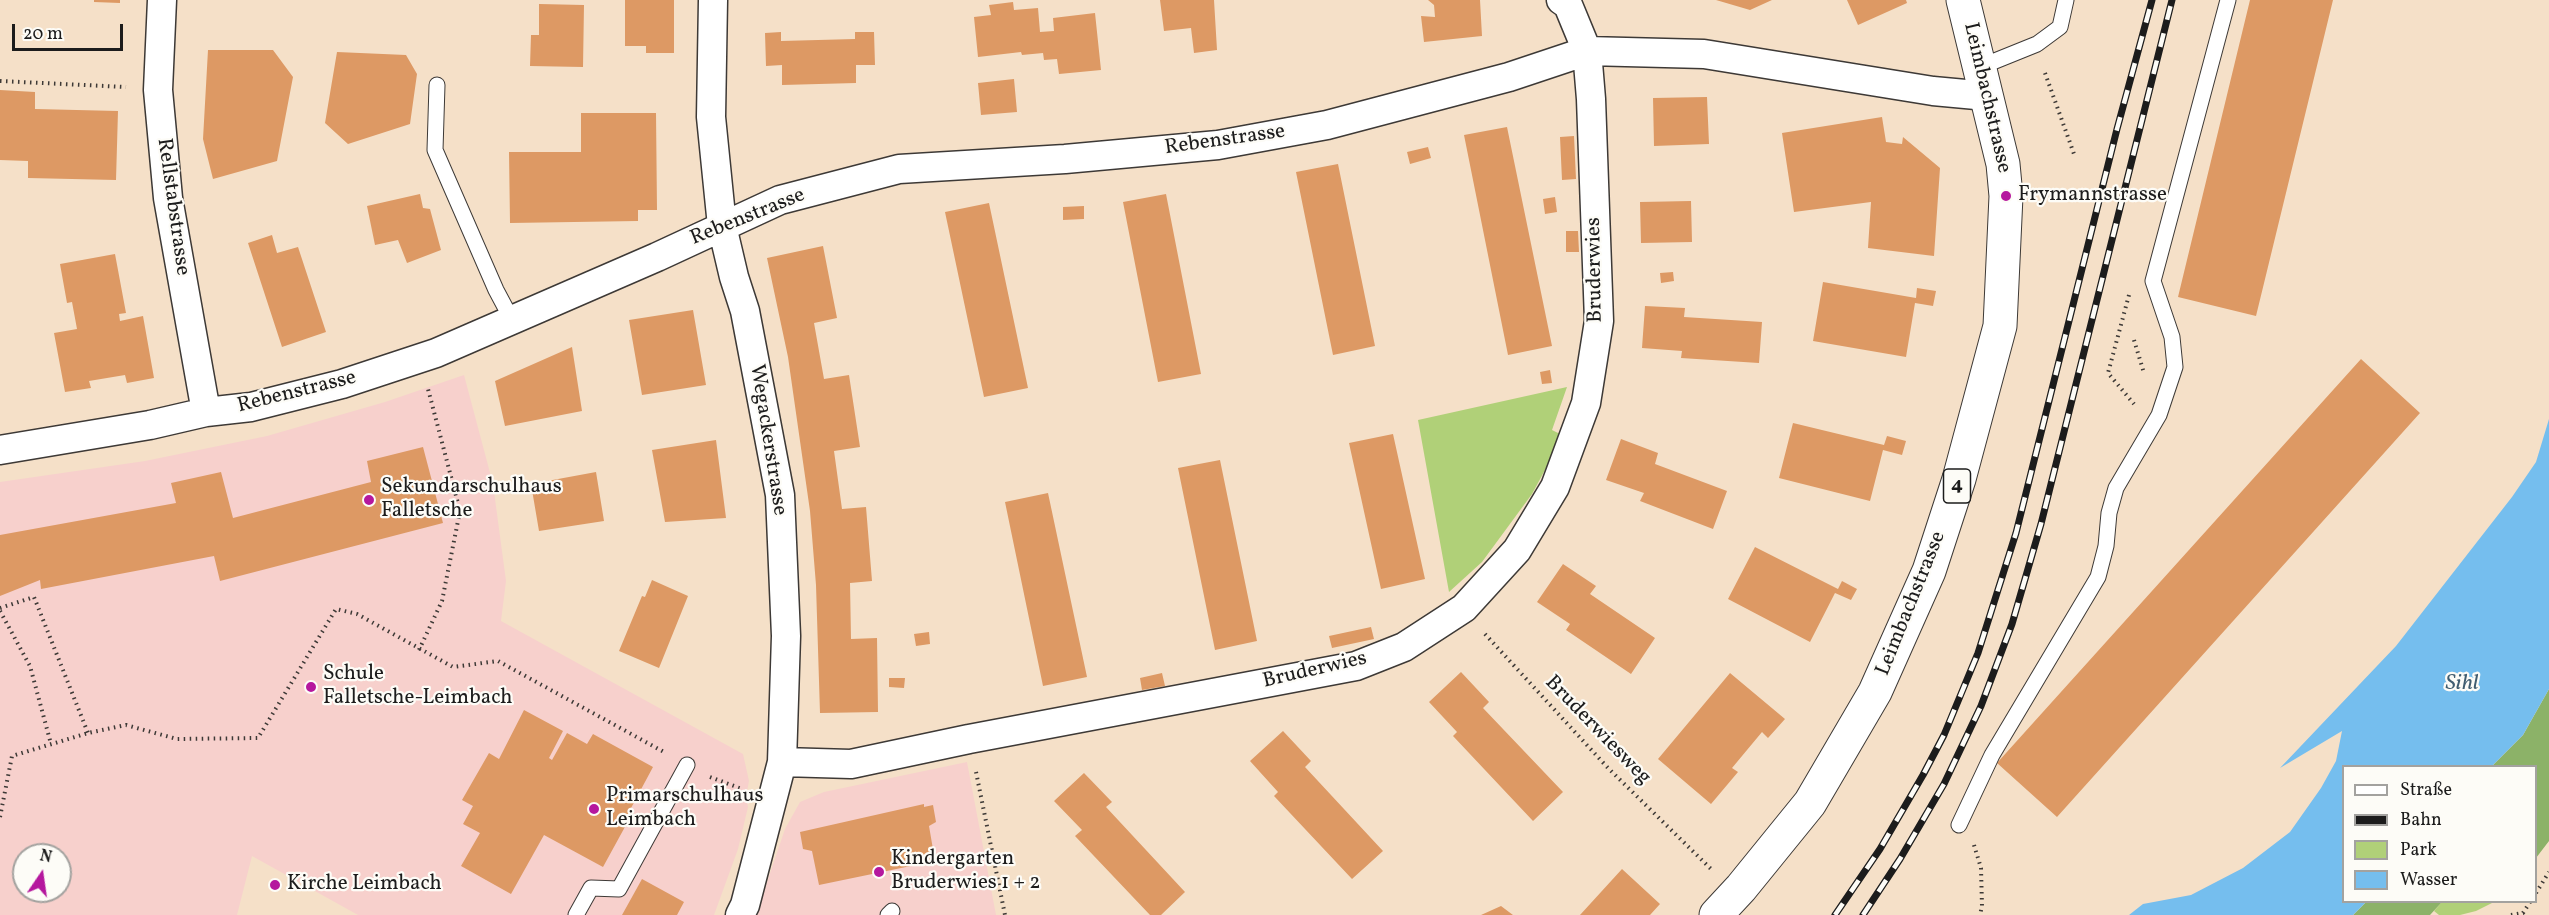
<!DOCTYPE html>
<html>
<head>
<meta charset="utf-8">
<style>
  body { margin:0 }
  #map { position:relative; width:2549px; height:915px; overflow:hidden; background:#f5e0c8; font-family:Vollkorn,serif }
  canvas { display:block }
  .legend { position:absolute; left:2342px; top:765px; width:195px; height:138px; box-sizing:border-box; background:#fdfcf7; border:2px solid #a3a29f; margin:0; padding:8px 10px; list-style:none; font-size:18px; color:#1c1c1c }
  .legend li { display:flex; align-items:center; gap:12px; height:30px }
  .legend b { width:30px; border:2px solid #a3a29f }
  .north { position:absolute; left:12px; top:843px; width:60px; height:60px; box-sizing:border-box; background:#fdfcf7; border:2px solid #a3a29f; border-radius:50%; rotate:13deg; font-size:16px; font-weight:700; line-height:24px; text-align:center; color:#1c1c1c }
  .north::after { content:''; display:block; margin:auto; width:21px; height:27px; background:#b5179e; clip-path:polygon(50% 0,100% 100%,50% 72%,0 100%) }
  .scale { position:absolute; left:12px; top:24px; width:111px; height:27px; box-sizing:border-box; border:3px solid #1c1c1c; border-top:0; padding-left:8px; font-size:18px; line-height:21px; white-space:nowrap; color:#1c1c1c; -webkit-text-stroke:4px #fdfcf7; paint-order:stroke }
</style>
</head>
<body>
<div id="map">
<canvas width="2549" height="915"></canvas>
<ul class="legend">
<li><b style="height:8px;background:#fff"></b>Straße</li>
<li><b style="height:8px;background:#1c1c1c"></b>Bahn</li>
<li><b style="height:16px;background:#b0d078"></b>Park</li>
<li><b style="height:16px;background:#75beee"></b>Wasser</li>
</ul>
<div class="north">N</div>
<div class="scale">20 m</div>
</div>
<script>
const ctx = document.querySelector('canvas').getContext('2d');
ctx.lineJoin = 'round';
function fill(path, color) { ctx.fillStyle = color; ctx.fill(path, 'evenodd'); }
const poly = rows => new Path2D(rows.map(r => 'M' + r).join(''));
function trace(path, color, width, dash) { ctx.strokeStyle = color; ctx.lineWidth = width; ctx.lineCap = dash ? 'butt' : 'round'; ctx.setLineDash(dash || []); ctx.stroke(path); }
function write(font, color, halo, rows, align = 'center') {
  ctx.font = font + ' Vollkorn,serif'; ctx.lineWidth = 4.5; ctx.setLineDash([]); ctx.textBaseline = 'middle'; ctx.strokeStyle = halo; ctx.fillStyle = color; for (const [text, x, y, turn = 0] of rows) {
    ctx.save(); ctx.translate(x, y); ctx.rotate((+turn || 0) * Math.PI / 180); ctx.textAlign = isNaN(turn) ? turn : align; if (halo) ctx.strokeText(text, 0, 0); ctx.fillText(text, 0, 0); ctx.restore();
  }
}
fill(poly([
  [464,375,493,484,506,581,501,621,743,754,749,781,746,797,748,807,738,849,714,915,358,915,252,856,237,915,0,915,0,482,145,461,267,436,385,402],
  [24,855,60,855,60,891,24,891],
  [967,762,996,915,756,915,785,829,800,802,824,792]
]), '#f7d0cc');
fill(poly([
  [1567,387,1552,430,1560,434,1553,455,1532,494,1482,562,1449,592,1418,420],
  [2442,902,2494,902,2476,911,2460,915,2439,915,2434,911]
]), '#b0d078');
fill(poly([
  [2549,689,2549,841,2536,858,2536,766,2492,766,2523,735],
  [2366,902,2442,902,2430,915,2353,915]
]), '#8cb268');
fill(poly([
  [2549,419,2549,689,2523,735,2492,766,2344,766,2344,902,2366,902,2353,915,2129,915,2143,904,2191,895,2243,868,2290,832,2321,788,2336,761,2342,731,2280,768,2396,646,2512,497,2536,462]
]), '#75beee');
fill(poly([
  [94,0,120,0,120,3,94,2],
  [625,0,674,0,674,53,646,53,646,46,625,46],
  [1160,0,1214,0,1217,50,1194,53,1191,28,1164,31],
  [1428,0,1480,0,1482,36,1424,42,1421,16,1435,17,1434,5],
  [1716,0,1772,0,1750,10],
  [1847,0,1906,0,1907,3,1858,25],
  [2250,0,2333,0,2256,316,2178,297],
  [1013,2,1014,10,1038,8,1040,32,1054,31,1053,18,1095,13,1101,70,1059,74,1057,59,1044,60,1043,53,1022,55,1021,52,978,57,974,17,991,15,989,5],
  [539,4,584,5,583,67,530,66,531,35,539,35],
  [781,32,781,41,855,39,855,32,874,32,875,65,856,65,856,83,782,85,782,65,766,66,765,33],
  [208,50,273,50,293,77,277,161,213,179,203,139],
  [337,52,406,55,417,74,410,124,348,144,325,123],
  [1014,79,1017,112,981,115,978,83],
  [0,90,35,92,35,109,118,111,116,180,28,178,28,161,0,160],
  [1707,97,1709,144,1654,146,1653,98],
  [581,113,656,113,657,210,638,210,638,221,510,223,509,152,581,152],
  [1882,117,1886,142,1902,144,1903,137,1940,168,1934,256,1868,248,1871,202,1794,212,1782,133],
  [1507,127,1552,346,1508,355,1464,135],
  [1574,136,1576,179,1562,180,1560,137],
  [1428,147,1431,158,1410,164,1407,152],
  [1338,164,1375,346,1333,355,1296,172],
  [420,194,423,208,430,209,441,250,407,263,398,240,375,245,367,206],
  [1166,194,1201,374,1158,382,1123,202],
  [1555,197,1557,212,1545,214,1543,199],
  [1691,201,1692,242,1641,243,1640,202],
  [989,203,1028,388,984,397,945,212],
  [1084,206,1084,219,1063,220,1063,207],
  [1566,231,1578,231,1579,252,1566,252],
  [272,235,277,253,298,247,326,332,282,347,248,243],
  [823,246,837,318,814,323,824,379,849,375,860,447,834,451,842,509,866,507,872,581,850,583,851,639,877,638,878,712,820,713,816,585,810,511,788,357,767,258],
  [115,254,126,313,119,314,120,321,143,316,154,378,127,383,125,375,89,381,91,388,65,392,54,333,77,329,72,302,67,303,60,264],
  [1673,272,1674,281,1661,283,1660,273],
  [1823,282,1916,298,1917,288,1936,291,1933,306,1915,303,1906,357,1813,341],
  [1645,306,1685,308,1684,317,1762,322,1759,363,1681,358,1682,351,1642,348],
  [693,310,706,385,642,395,629,320],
  [572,347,582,411,505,426,495,381],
  [2361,359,2420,413,2057,817,1997,763],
  [1550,370,1552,383,1542,384,1540,372],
  [1793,423,1884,445,1887,436,1906,441,1902,455,1883,450,1870,501,1779,478],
  [1393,434,1425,579,1381,589,1349,443],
  [1621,439,1658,453,1655,464,1727,491,1713,529,1640,501,1644,493,1606,480],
  [716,440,726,518,665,522,652,450],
  [423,447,443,523,220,581,214,556,41,589,40,580,0,596,0,535,176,503,171,483,221,472,233,518,371,482,367,461],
  [1220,460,1257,641,1215,650,1178,468],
  [596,472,604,521,539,531,531,484],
  [1048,493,1087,677,1043,686,1005,502],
  [1755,547,1838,589,1842,581,1857,589,1851,600,1835,593,1810,642,1728,599],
  [1563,564,1596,586,1590,594,1655,638,1631,674,1566,630,1570,624,1537,602],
  [652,580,688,596,659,668,619,651,642,596,645,597],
  [1371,627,1374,639,1332,648,1329,636],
  [929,632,930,644,916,646,914,634],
  [1461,672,1489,702,1483,708,1563,792,1533,821,1453,736,1457,732,1429,702],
  [1162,673,1165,686,1142,690,1140,678],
  [1730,673,1785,719,1768,738,1762,732,1732,768,1738,772,1711,804,1658,759],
  [889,678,905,678,904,688,889,687],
  [524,710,563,731,549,758,552,760,567,733,587,744,593,734,653,767,623,823,626,825,603,867,544,835,511,894,461,866,480,833,463,824,473,806,462,800,489,753,499,759],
  [1283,731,1311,761,1305,767,1383,851,1352,879,1274,796,1278,792,1250,761],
  [1084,773,1112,802,1106,807,1185,892,1161,915,1150,915,1075,836,1082,830,1054,801],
  [924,804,924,807,933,805,936,822,929,826,935,861,819,885,812,851,803,849,800,832],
  [1622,869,1660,904,1650,915,1580,915],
  [642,879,684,902,677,915,622,915],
  [1501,906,1513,915,1481,915]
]), '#dd9964');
const service = poly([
  [1980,67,2037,44,2060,27,2066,0],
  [437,85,435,150,496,290,512,320],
  [1959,825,1992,755,2098,577,2106,546,2109,513,2116,488,2159,415,2175,367,2172,337,2153,281,2228,0],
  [576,915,591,888,619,889,687,765],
  [888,915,892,911]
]);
const minor = poly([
  [162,0,158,90,168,198,206,412],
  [713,0,711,117,722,226,734,277,745,311,780,495,786,636,782,762,745,905,740,915],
  [0,450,150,425,206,412,251,407,342,384,436,353,657,257,780,200,899,169,1065,159,1218,145,1327,125,1509,77,1587,51,1704,54,1933,91,1987,96],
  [782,762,851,764,969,739,1356,666,1404,647,1464,608,1517,550,1555,487,1586,403,1599,321,1591,99,1587,51,1568,5,1561,0]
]);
const primary = poly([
  [1716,915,1741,888,1810,803,1875,692,1929,571,1959,479,2000,326,2006,196,2003,164,1963,0]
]);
trace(service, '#3d3936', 17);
trace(minor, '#3d3936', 31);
trace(primary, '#3d3936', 35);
trace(poly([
  [2045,73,2074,154],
  [0,81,126,87],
  [2129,295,2108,373,2134,404],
  [2134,340,2144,373],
  [0,608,34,597,88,733],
  [0,611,30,666,51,744],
  [1485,634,1608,768,1711,869],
  [419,650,442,601,460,511,428,389],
  [976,772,1005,915],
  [710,777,742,789],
  [0,817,12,756,88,733,126,725,177,739,258,738,336,609,357,614,453,667,498,661,664,752],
  [1974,845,1981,868,1982,906,1980,915],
  [2536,893,2549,872],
  [2511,915,2523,913,2530,902]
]), '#3d3936', 4, [1.5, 4.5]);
trace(service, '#fff', 15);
trace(minor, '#fff', 28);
trace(primary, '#fff', 33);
const rail = poly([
  [1835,915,1880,849,1923,775,1944,735,1978,653,2016,533,2117,129,2152,0],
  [1863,915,1900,859,1944,784,1981,706,2012,624,2041,524,2172,0]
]);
trace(rail, '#1c1c1c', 7);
trace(rail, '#fdfcf7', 4.5, [14]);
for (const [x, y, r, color] of [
  [2006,196,6,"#b5179e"],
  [369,500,6,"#b5179e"],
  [311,687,6,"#b5179e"],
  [594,809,6,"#b5179e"],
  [879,872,6,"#b5179e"],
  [275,885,6,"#b5179e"]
]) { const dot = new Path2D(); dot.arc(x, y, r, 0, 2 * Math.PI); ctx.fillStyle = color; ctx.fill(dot); trace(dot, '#fdfcf7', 2); }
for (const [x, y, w] of [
  [1957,486,27]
]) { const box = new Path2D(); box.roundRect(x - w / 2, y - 17, w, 34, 4.5); ctx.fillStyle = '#fdfcf7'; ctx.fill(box); trace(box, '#1c1c1c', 1.5); }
write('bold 20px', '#1c1c1c', null, [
  ["4",1957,486]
]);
write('21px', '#1c1c1c', '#fdfcf7', [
  ["Leimbachstrasse",1986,98,77],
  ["Rebenstrasse",1225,141,-8],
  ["Rellstabstrasse",172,207,82],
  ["Rebenstrasse",748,218,-22],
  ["Bruderwies",1596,270,-91],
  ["Rebenstrasse",297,393,-14],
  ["Wegackerstrasse",767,440,81],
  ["Leimbachstrasse",1912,604,-68],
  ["Bruderwies",1315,671,-13],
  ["Bruderwiesweg",1597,731,46]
]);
write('21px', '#1c1c1c', '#fdfcf7', [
  ["Frymannstrasse",2018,196],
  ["Sekundarschulhaus",381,488],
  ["Falletsche",381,512],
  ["Schule",323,675],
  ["Falletsche-Leimbach",323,699],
  ["Primarschulhaus",606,797],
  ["Leimbach",606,821],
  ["Kindergarten",891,860],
  ["Bruderwies 1 + 2",891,884],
  ["Kirche Leimbach",287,885]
], 'left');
write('italic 22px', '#405d70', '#fdfcf7', [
  ["Sihl",2462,685]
]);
</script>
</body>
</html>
